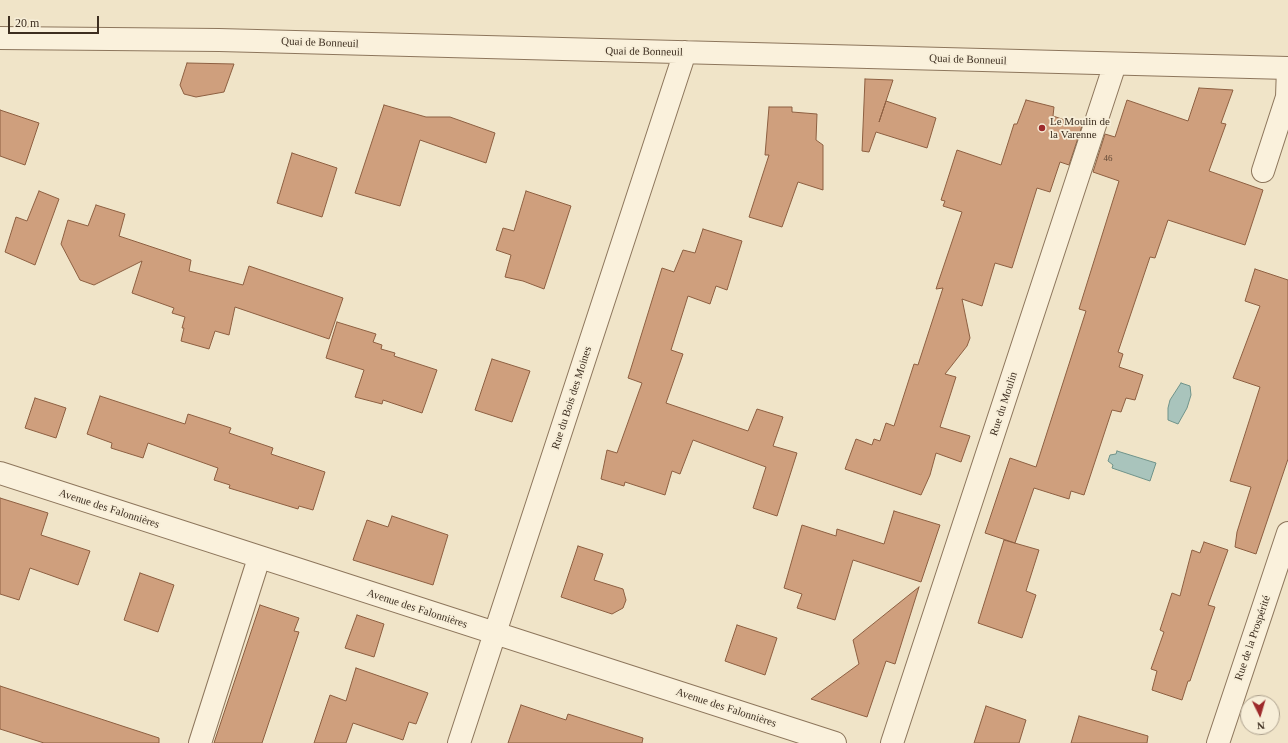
<!DOCTYPE html>
<html>
<head>
<meta charset="utf-8">
<style>
  body { margin:0 }
  #map { position:relative; width:1288px; height:743px; overflow:hidden; background:#f0e4c8; font-family:Georgia,serif }
  canvas { display:block }
  .north { position:absolute; left:1240px; top:695px; width:40px; height:40px; box-sizing:border-box; background:#f7eed8; border:1px solid #ada18e; border-radius:50%; rotate:175deg; font-size:11px; font-weight:700; line-height:16px; text-align:center; color:#3d2e20 }
  .north::after { content:''; display:block; margin:auto; width:14px; height:18px; background:#9e2a2b; clip-path:polygon(50% 0,100% 100%,50% 72%,0 100%) }
  .scale { position:absolute; left:8px; top:16px; width:91px; height:18px; box-sizing:border-box; border:2px solid #3d2e20; border-top:0; padding-left:5px; font-size:12px; line-height:14px; white-space:nowrap; color:#3d2e20; -webkit-text-stroke:3px #f7eed8; paint-order:stroke }
</style>
</head>
<body>
<div id="map">
<canvas width="1288" height="743"></canvas>
<div class="north">N</div>
<div class="scale">20 m</div>
</div>
<script>
const ctx = document.querySelector('canvas').getContext('2d');
ctx.lineJoin = 'round';
function fill(path, color) { ctx.fillStyle = color; ctx.fill(path, 'evenodd'); }
const poly = rows => new Path2D(rows.map(r => 'M' + r).join(''));
function trace(path, color, width, dash) { ctx.strokeStyle = color; ctx.lineWidth = width; ctx.lineCap = dash ? 'butt' : 'round'; ctx.setLineDash(dash || []); ctx.stroke(path); }
function write(font, color, halo, rows, align = 'center') {
  ctx.font = font + ' Georgia,serif'; ctx.lineWidth = 3.5; ctx.setLineDash([]); ctx.textBaseline = 'middle'; ctx.strokeStyle = halo; ctx.fillStyle = color; for (const [text, x, y, turn = 0] of rows) {
    ctx.save(); ctx.translate(x, y); ctx.rotate((+turn || 0) * Math.PI / 180); ctx.textAlign = isNaN(turn) ? turn : align; if (halo) ctx.strokeText(text, 0, 0); ctx.fillText(text, 0, 0); ctx.restore();
  }
}
const water = poly([
  [1181,383,1190,386,1191,395,1187,408,1178,424,1168,420,1168,408,1170,400,1181,383],
  [1117,451,1156,463,1150,481,1112,468,1113,465,1108,461,1110,455,1116,454,1117,451]
]);
fill(water, '#a9c4bc');
trace(water, '#6f938a', 1);
const building = poly([
  [187,63,234,64,224,92,196,97,184,94,180,85,187,63],
  [865,79,893,80,879,122,886,101,936,118,927,148,876,132,869,152,862,151,865,79],
  [1199,88,1233,90,1221,123,1226,124,1209,171,1263,190,1245,245,1168,220,1155,258,1150,257,1118,352,1123,354,1119,367,1143,375,1135,400,1126,398,1121,412,1112,410,1084,495,1071,491,1069,499,1034,488,1015,543,985,533,1010,458,1036,467,1086,311,1079,309,1119,181,1093,172,1105,134,1115,137,1127,100,1188,121,1199,88],
  [1026,100,1054,107,1053,116,1082,126,1069,165,1060,162,1050,192,1037,188,1012,268,995,263,982,306,962,299,970,338,967,346,945,374,956,377,940,427,970,436,961,462,936,453,930,475,921,495,845,469,856,439,872,445,874,439,880,441,886,423,894,426,914,364,918,365,943,288,936,289,962,212,943,206,945,201,941,200,957,150,1001,165,1014,124,1017,124,1026,100],
  [384,105,426,117,450,117,495,133,486,163,420,140,400,206,355,193,384,105],
  [769,107,792,107,792,112,817,114,816,140,823,145,823,190,798,182,782,227,749,217,769,155,765,155,769,107],
  [0,110,39,123,25,165,0,156,0,110],
  [292,153,337,168,322,217,277,203,292,153],
  [39,191,59,199,35,265,5,252,16,217,27,221,39,191],
  [526,191,571,206,544,289,523,281,505,277,511,255,496,250,503,228,514,231,526,191],
  [96,205,125,214,119,236,191,260,189,271,243,285,249,266,343,298,329,339,235,307,229,335,215,331,209,349,181,341,184,328,182,328,185,317,172,313,174,308,132,293,142,261,94,285,80,280,61,244,68,220,88,226,96,205],
  [703,229,742,241,727,290,716,286,710,304,688,296,671,350,683,354,666,403,748,431,757,409,783,417,773,446,797,453,777,516,753,508,766,467,693,440,680,474,672,471,665,495,625,482,624,486,601,479,607,450,617,453,642,383,628,378,662,268,674,272,683,250,695,253,703,229],
  [1255,269,1288,280,1288,459,1256,554,1235,547,1237,532,1251,487,1230,481,1260,387,1233,378,1260,306,1245,301,1255,269],
  [337,322,376,334,373,342,382,345,381,349,395,353,394,356,437,370,422,413,383,400,382,404,355,397,364,370,326,358,337,322],
  [492,359,530,371,512,422,475,410,492,359],
  [100,396,185,424,188,414,231,428,229,433,273,448,271,454,325,472,313,510,299,506,298,509,229,488,230,485,214,480,218,468,148,443,143,458,111,448,112,443,87,434,100,396],
  [35,398,66,408,56,438,25,428,35,398],
  [0,498,48,513,41,535,90,551,78,585,30,568,19,600,0,594,0,498],
  [894,511,940,525,921,582,853,560,835,620,797,608,802,594,784,588,802,525,836,536,837,529,884,544,894,511],
  [392,516,448,535,433,585,353,560,367,520,388,527,392,516],
  [1004,540,1039,550,1026,591,1036,595,1022,638,978,623,1004,540],
  [1204,542,1228,550,1208,605,1215,607,1190,681,1188,681,1182,700,1152,690,1157,671,1151,669,1164,632,1160,630,1172,593,1180,596,1192,550,1200,553,1204,542],
  [578,546,603,554,594,580,623,589,626,600,623,608,612,614,561,597,578,546],
  [140,573,174,585,158,632,124,620,140,573],
  [919,587,895,664,886,661,867,717,811,699,859,664,853,640,919,587],
  [260,605,299,618,294,631,299,632,262,743,214,743,260,605],
  [357,615,384,624,374,657,345,648,357,615],
  [737,625,777,638,765,675,725,661,737,625],
  [356,668,428,693,416,724,409,722,403,740,353,723,346,743,314,743,330,695,346,701,356,668],
  [0,686,159,738,159,743,44,743,0,729,0,686],
  [521,705,566,720,568,714,643,738,642,743,508,743,521,705],
  [986,706,1026,720,1019,743,974,743,986,706],
  [1079,716,1148,736,1147,743,1071,743,1079,716]
]);
fill(building, '#cf9f7d');
trace(building, '#8d5f41', 1);
const minor = poly([
  [0,38,219,40,1288,68],
  [1263,171,1287,97,1288,68],
  [0,473,835,743],
  [200,743,259,558],
  [459,743,685,52],
  [892,743,1115,64],
  [1218,743,1288,533]
]);
trace(minor, '#8d765c', 24);
trace(minor, '#faf1dc', 22);
for (const [x, y, r, color] of [
  [1042,128,4,"#9e2a2b"]
]) { const dot = new Path2D(); dot.arc(x, y, r, 0, 2 * Math.PI); ctx.fillStyle = color; ctx.fill(dot); trace(dot, '#f7eed8', 1.5); }
write('9px', '#624a37', null, [
  ["46",1108,159]
]);
write('11px', '#3d2e20', '#f7eed8', [
  ["Quai de Bonneuil",320,43,2],
  ["Quai de Bonneuil",644,52,1],
  ["Quai de Bonneuil",968,60,2],
  ["Rue du Bois des Moines",572,398,-72],
  ["Rue du Moulin",1004,404,-72],
  ["Avenue des Falonnières",109,509,18],
  ["Avenue des Falonnières",417,609,18],
  ["Rue de la Prospérité",1253,638,-71],
  ["Avenue des Falonnières",726,708,18]
]);
write('11px', '#3d2e20', '#f7eed8', [
  ["Le Moulin de",1050,122],
  ["la Varenne",1050,135]
], 'left');
</script>
</body>
</html>
